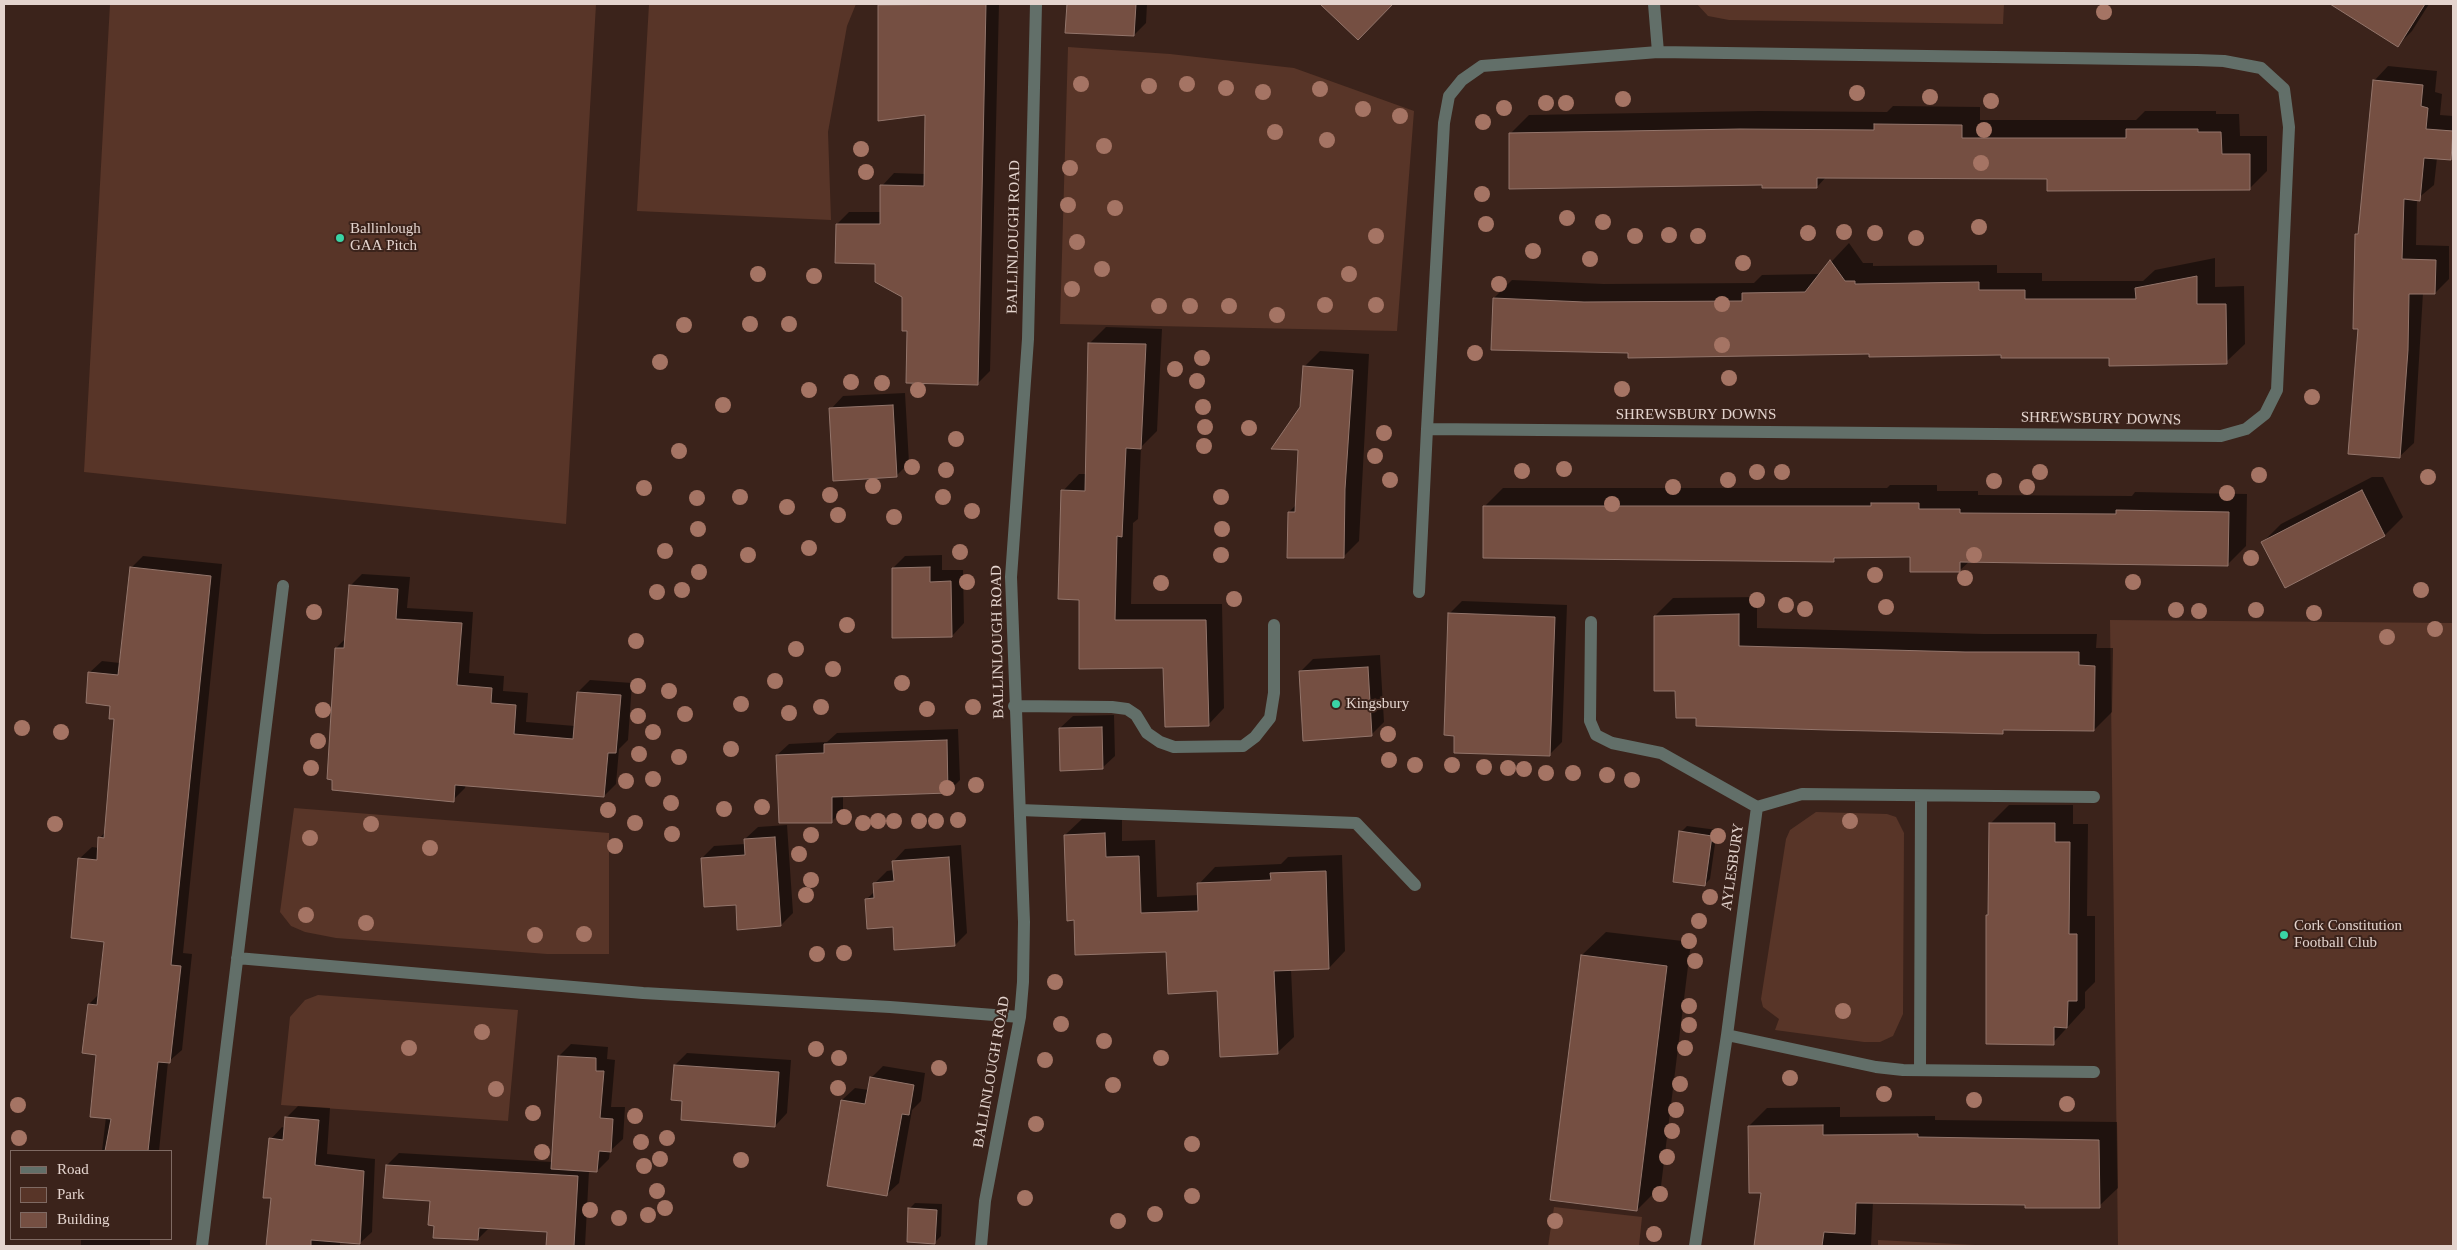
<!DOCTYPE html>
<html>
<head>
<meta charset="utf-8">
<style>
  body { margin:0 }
  #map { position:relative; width:2457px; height:1250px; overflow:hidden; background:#3b231b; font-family:"Times New Roman",serif }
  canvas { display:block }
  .frame { position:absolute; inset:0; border:5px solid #e4d4ce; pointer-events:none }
  .legend { position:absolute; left:10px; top:1150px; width:162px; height:90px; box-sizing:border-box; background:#3b231b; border:1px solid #7f6a63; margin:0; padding:6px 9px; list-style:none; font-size:15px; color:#e4d4ce }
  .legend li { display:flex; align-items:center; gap:10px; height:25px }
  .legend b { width:25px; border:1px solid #7f6a63 }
</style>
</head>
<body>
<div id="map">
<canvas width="2457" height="1250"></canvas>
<div class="frame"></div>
<ul class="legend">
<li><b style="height:6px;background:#626f69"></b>Road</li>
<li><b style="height:14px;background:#583528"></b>Park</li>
<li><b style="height:14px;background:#754f42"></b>Building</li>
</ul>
</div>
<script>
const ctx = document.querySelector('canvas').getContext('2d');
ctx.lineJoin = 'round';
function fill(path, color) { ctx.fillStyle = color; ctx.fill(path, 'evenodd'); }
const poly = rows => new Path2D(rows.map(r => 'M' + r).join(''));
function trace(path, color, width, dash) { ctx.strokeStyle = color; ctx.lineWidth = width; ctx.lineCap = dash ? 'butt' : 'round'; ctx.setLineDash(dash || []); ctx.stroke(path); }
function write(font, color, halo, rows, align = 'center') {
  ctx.font = font + ' "Times New Roman",serif'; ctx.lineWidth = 4; ctx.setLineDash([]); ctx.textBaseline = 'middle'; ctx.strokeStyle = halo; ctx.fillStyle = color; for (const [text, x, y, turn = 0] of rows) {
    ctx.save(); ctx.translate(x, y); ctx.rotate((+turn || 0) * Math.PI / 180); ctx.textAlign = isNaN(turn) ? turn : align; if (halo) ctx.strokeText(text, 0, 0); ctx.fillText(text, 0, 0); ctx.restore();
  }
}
fill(poly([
  [110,4,596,4,566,524,84,472],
  [649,4,856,4,847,26,828,132,831,220,637,211],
  [1697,4,2004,4,2003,24,1729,20,1708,16],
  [1068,47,1170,54,1294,68,1414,111,1397,331,1060,324],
  [2110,620,2453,623,2453,1246,2118,1246],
  [294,808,609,833,609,954,547,954,336,938,305,932,291,926,280,912],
  [1816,812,1887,814,1896,817,1904,833,1903,1014,1893,1036,1880,1042,1864,1042,1775,1030,1779,1019,1763,1007,1761,999,1786,839,1790,830],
  [318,995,518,1010,508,1121,281,1105,290,1017,305,1000],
  [1554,1207,1642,1217,1639,1246,1548,1246],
  [1878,1240,1995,1246,1878,1246]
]), '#583528');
fill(poly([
  [881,4,999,4,990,371,978,383,908,330,903,296,877,262,837,224,849,212,882,212,882,186,894,173,926,174,927,114],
  [1068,4,1147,4,1146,23,1134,35,1067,32],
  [1322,4,1392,4,1358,39],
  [2341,4,2429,4,2412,31,2398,45,2339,8],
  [2388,66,2437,71,2435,92,2442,94,2440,115,2453,116,2453,156,2450,159,2437,158,2434,185,2417,199,2416,245,2449,246,2449,279,2435,293,2423,293,2414,443,2399,457,2360,327,2356,235,2359,232,2374,81],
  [1893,106,1980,107,1980,120,2136,120,2145,111,2216,111,2216,114,2239,114,2240,136,2267,136,2267,171,2249,189,2048,178,1827,176,1817,187,1763,184,1510,134,1529,115,1759,111,1887,112],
  [1849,243,1863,263,1873,263,1873,266,1997,265,1997,273,2042,273,2042,281,2143,281,2155,270,2215,258,2215,287,2244,286,2245,344,2226,362,2003,354,1629,352,1494,298,1512,280,1604,284,1754,283,1762,275,1820,274],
  [1106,327,1162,329,1157,431,1141,447,1138,519,1133,523,1131,604,1222,604,1224,708,1208,725,1164,667,1080,599,1063,491,1079,474,1087,474,1090,343],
  [1320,351,1369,354,1359,541,1343,557,1289,512,1297,504,1304,367],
  [905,393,909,463,896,476,831,409,843,396],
  [2372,477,2383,477,2403,517,2385,535,2285,587,2262,543,2281,524],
  [1890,485,1937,485,1937,491,1978,491,1978,495,2132,496,2135,492,2247,494,2246,546,2228,564,1970,561,1960,570,1911,556,1838,556,1834,561,1485,506,1503,488,1887,488],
  [942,555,942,570,963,570,964,623,952,636,893,568,905,556],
  [143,556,222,564,183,953,192,954,182,1050,168,1062,159,1151,102,1151,106,1117,89,1004,99,994,106,941,79,859,92,847,99,848,100,838,105,832,115,718,112,705,89,673,102,661,120,663,131,568],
  [362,574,410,577,407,608,473,612,469,673,504,676,503,691,528,693,526,722,575,726,578,692,590,680,632,683,628,740,619,749,616,784,604,796,466,784,465,788,453,800,336,648,346,638,350,586],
  [1757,597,1757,628,1984,634,2097,634,2096,648,2113,648,2112,712,2094,730,2006,729,2002,732,1698,717,1676,689,1655,616,1673,598],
  [1462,601,1567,605,1562,742,1549,755,1449,614],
  [1380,655,1384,722,1371,735,1300,672,1313,659],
  [1114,715,1115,756,1102,768,1060,728,1073,716],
  [958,729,960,780,948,792,843,796,843,810,831,822,777,755,789,744,827,742,837,733],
  [2009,805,2073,805,2073,824,2088,824,2087,916,2095,916,2095,982,2085,992,2085,1008,2053,1043,1987,915,1989,913,1991,823],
  [1122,817,1122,841,1155,840,1157,897,1199,895,1199,884,1215,867,1281,864,1288,857,1342,855,1345,951,1329,968,1291,969,1294,1037,1277,1053,1218,989,1167,951,1075,919,1065,835,1082,819],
  [787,825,793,913,781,925,737,904,702,858,714,846,745,844,745,839,758,827],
  [1687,826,1717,830,1710,879,1704,885,1681,832],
  [961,845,967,933,955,945,894,926,867,899,875,891,875,883,887,871,894,870,893,862,905,849],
  [1606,932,1691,942,1661,1186,1637,1210,1582,955],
  [571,1044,608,1047,607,1059,615,1060,611,1107,625,1107,623,1139,610,1151,609,1159,597,1171,589,1171,585,1246,547,1246,548,1231,489,1228,478,1239,435,1225,432,1200,387,1165,399,1153,552,1162,559,1056],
  [687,1053,791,1060,787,1113,775,1126,684,1100,675,1065],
  [883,1066,925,1073,921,1101,912,1110,899,1183,886,1195,842,1100,855,1088,869,1090,871,1078],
  [298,1106,330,1108,327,1154,375,1159,372,1232,360,1243,340,1241,340,1246,268,1246,273,1197,271,1139,282,1127,285,1128,286,1118],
  [1840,1107,1840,1117,1935,1116,1935,1120,2117,1122,2118,1188,2099,1206,1873,1202,1871,1246,1756,1246,1763,1192,1749,1126,1767,1108],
  [915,1203,942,1204,941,1236,935,1242,909,1209],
  [81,1239,150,1239,150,1246,81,1246]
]), '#0007');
const building = poly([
  [986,4,978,385,906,383,907,331,902,331,902,297,875,282,875,264,835,263,836,224,880,224,880,185,924,186,925,115,878,121,878,5,986,4],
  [1067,4,1136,4,1134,36,1065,33,1067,4],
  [1320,4,1393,4,1358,40,1320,4],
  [2330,4,2425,4,2398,47,2330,4],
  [2373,80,2423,85,2421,106,2428,108,2426,129,2453,131,2451,160,2424,158,2420,201,2404,199,2402,259,2436,260,2435,294,2409,294,2408,350,2400,458,2348,454,2358,329,2353,329,2355,234,2358,234,2373,80],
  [1874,124,1962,125,1962,138,2126,138,2126,129,2198,129,2198,132,2221,132,2222,154,2250,154,2250,190,2047,191,2047,179,1817,178,1817,188,1762,188,1762,185,1509,189,1509,133,1740,129,1874,130,1874,124],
  [1830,260,1845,281,1855,281,1855,284,1979,282,1979,290,2025,290,2025,299,2136,299,2135,288,2197,276,2197,304,2226,304,2227,364,2109,366,2109,358,2001,358,2001,355,1869,357,1869,354,1628,358,1628,353,1491,350,1493,298,1584,302,1742,301,1742,293,1805,292,1830,260],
  [1088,343,1146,344,1141,449,1126,448,1122,537,1117,536,1115,620,1206,620,1209,726,1165,727,1163,668,1079,669,1079,600,1058,599,1061,490,1085,491,1088,343],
  [1303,366,1353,370,1345,489,1344,558,1287,558,1288,512,1295,512,1298,450,1271,449,1300,407,1303,366],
  [893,405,897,477,833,481,829,408,893,405],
  [2362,490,2385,536,2285,588,2261,542,2362,490],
  [1871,503,1919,503,1919,509,1960,509,1960,513,2116,514,2116,510,2229,512,2228,566,1960,562,1960,572,1910,572,1910,557,1834,558,1834,562,1483,558,1483,506,1871,506,1871,503],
  [130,567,211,576,171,965,181,966,170,1063,158,1062,148,1151,105,1151,111,1119,90,1117,96,1055,82,1053,88,1004,97,1005,104,942,71,938,78,858,97,860,98,837,104,838,114,719,109,719,110,706,86,703,88,672,118,675,130,567],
  [930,567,930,582,951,581,952,637,892,638,892,568,930,567],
  [349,585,398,589,396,619,462,623,457,685,492,688,491,703,516,705,514,734,573,739,577,692,621,695,616,753,608,753,604,797,455,785,454,802,332,790,332,780,327,779,335,648,344,648,349,585],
  [1448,613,1555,617,1550,756,1454,753,1454,736,1444,735,1448,613],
  [1739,614,1739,646,1965,652,2079,652,2079,665,2095,666,2094,731,2003,730,2003,734,1828,730,1696,726,1696,718,1676,718,1675,691,1654,691,1654,616,1739,614],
  [1368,667,1372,736,1303,741,1299,671,1368,667],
  [1102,727,1103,769,1060,771,1059,728,1102,727],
  [947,740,948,793,832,797,832,823,779,823,776,755,824,753,824,744,947,740],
  [1989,823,2055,823,2055,842,2070,842,2069,934,2077,934,2077,1001,2068,1001,2067,1028,2054,1027,2054,1045,1986,1044,1986,915,1988,915,1989,823],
  [1679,831,1712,836,1705,886,1673,882,1679,831],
  [1105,833,1106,857,1139,856,1141,913,1198,911,1197,883,1271,880,1270,873,1326,871,1329,969,1274,971,1278,1054,1220,1057,1217,991,1168,994,1166,952,1075,955,1074,920,1067,921,1064,835,1105,833],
  [775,837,781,926,737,930,736,905,704,907,701,858,745,855,744,839,775,837],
  [949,857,955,946,894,950,893,927,867,929,865,899,874,898,873,883,894,881,892,861,949,857],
  [1581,955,1667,966,1637,1211,1550,1200,1581,955],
  [558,1056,596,1058,596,1071,604,1071,600,1118,613,1119,611,1152,599,1151,597,1172,551,1169,558,1056],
  [674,1065,779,1072,775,1127,681,1120,682,1101,671,1100,674,1065],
  [870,1077,914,1085,909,1115,902,1114,887,1196,827,1186,841,1100,865,1104,870,1077],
  [285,1117,319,1120,315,1165,364,1171,360,1244,311,1240,311,1246,266,1246,271,1198,263,1198,269,1138,283,1140,285,1117],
  [1823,1125,1823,1135,1918,1134,1918,1137,2099,1140,2100,1208,2025,1208,2025,1205,1856,1203,1855,1234,1824,1232,1822,1246,1754,1246,1761,1193,1749,1193,1748,1126,1823,1125],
  [386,1165,578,1176,574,1246,546,1246,547,1232,479,1228,478,1240,433,1238,434,1226,428,1225,430,1201,383,1198,386,1165],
  [908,1208,937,1210,935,1244,907,1242,908,1208]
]);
fill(building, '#754f42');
trace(building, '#93756b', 1);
trace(poly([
  [1654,4,1658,52],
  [1658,52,2197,60,2224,61,2261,68,2284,89,2289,127,2277,390,2265,414,2246,429,2221,436,1427,429,1444,123,1449,96,1462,80,1482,66,1658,52],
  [1419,592,1427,429],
  [1591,622,1590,721,1596,735,1612,743,1661,753,1757,807],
  [1014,706,1112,707,1127,709,1136,715,1147,733,1160,742,1174,747,1243,746,1255,737,1270,718,1274,693,1274,625],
  [1757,807,1802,794,2094,797],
  [1020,810,1356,823,1415,885],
  [237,958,643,993,890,1007,1020,1017],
  [1727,1035,1876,1067,1903,1070,2094,1072],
  [1920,1070,1921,796],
  [202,1246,283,586],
  [981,1246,985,1201,1020,1017,1023,982,1024,922,1011,577,1028,339,1036,4],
  [1695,1246,1727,1035,1757,807]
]), '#626f69', 12);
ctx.fillStyle = '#a57464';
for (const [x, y] of [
  [2104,12],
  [1081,84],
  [1187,84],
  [1149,86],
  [1226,88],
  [1320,89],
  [1263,92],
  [1857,93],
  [1930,97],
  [1623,99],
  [1991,101],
  [1546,103],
  [1566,103],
  [1504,108],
  [1363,109],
  [1400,116],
  [1483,122],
  [1984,130],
  [1275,132],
  [1327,140],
  [1104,146],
  [861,149],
  [1981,163],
  [1070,168],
  [866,172],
  [1482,194],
  [1068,205],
  [1115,208],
  [1567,218],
  [1603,222],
  [1486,224],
  [1979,227],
  [1844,232],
  [1808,233],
  [1875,233],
  [1669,235],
  [1376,236],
  [1635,236],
  [1698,236],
  [1916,238],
  [1077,242],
  [1533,251],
  [1590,259],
  [1743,263],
  [1102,269],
  [758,274],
  [1349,274],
  [814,276],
  [1499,284],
  [1072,289],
  [1722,304],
  [1325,305],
  [1376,305],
  [1159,306],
  [1190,306],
  [1229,306],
  [1277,315],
  [750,324],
  [789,324],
  [684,325],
  [1722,345],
  [1475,353],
  [1202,358],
  [660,362],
  [1175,369],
  [1729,378],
  [1197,381],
  [851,382],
  [882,383],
  [1622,389],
  [809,390],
  [918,390],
  [2312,397],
  [723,405],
  [1203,407],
  [1205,427],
  [1249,428],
  [1384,433],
  [956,439],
  [1204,446],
  [679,451],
  [1375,456],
  [912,467],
  [1564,469],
  [946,470],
  [1522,471],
  [1757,472],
  [1782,472],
  [2040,472],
  [2259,475],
  [2428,477],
  [1390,480],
  [1728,480],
  [1994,481],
  [873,486],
  [1673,487],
  [2027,487],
  [644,488],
  [2227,493],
  [830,495],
  [740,497],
  [943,497],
  [1221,497],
  [697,498],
  [1612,504],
  [787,507],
  [972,511],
  [838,515],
  [894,517],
  [698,529],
  [1222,529],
  [809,548],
  [665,551],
  [960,552],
  [748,555],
  [1221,555],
  [1974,555],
  [2251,558],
  [699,572],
  [1875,575],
  [1965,578],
  [967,582],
  [2133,582],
  [1161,583],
  [682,590],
  [2421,590],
  [657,592],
  [1234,599],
  [1757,600],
  [1786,605],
  [1886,607],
  [1805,609],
  [2176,610],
  [2256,610],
  [2199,611],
  [314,612],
  [2314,613],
  [847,625],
  [2435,629],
  [2387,637],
  [636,641],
  [796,649],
  [833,669],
  [775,681],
  [902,683],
  [638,686],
  [669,691],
  [741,704],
  [821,707],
  [973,707],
  [927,709],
  [323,710],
  [789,713],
  [685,714],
  [638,716],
  [22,728],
  [61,732],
  [653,732],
  [1388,734],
  [318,741],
  [731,749],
  [639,754],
  [679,757],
  [1389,760],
  [1415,765],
  [1452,765],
  [1484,767],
  [311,768],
  [1508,768],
  [1524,769],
  [1546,773],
  [1573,773],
  [1607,775],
  [653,779],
  [1632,780],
  [626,781],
  [976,785],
  [947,788],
  [671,803],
  [762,807],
  [724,809],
  [608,810],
  [844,817],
  [958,820],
  [878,821],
  [894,821],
  [919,821],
  [936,821],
  [1850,821],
  [635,823],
  [863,823],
  [55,824],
  [371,824],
  [672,834],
  [811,835],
  [1718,836],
  [310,838],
  [615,846],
  [430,848],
  [799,854],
  [811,880],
  [806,895],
  [1710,897],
  [306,915],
  [1699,921],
  [366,923],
  [584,934],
  [535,935],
  [1689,941],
  [844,953],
  [817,954],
  [1695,961],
  [1055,982],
  [1689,1006],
  [1843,1011],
  [1061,1024],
  [1689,1025],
  [482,1032],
  [1104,1041],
  [409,1048],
  [1685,1048],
  [816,1049],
  [839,1058],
  [1161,1058],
  [1045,1060],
  [939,1068],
  [1790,1078],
  [1680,1084],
  [1113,1085],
  [838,1088],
  [496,1089],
  [1884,1094],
  [1974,1100],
  [2067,1104],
  [18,1105],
  [1676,1110],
  [533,1113],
  [635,1116],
  [1036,1124],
  [1672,1131],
  [19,1138],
  [667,1138],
  [641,1142],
  [1192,1144],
  [542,1152],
  [1667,1157],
  [660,1159],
  [741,1160],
  [644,1166],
  [657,1191],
  [1660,1194],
  [1192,1196],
  [1025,1198],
  [665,1208],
  [590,1210],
  [1155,1214],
  [648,1215],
  [619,1218],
  [1118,1221],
  [1555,1221],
  [1654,1234]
]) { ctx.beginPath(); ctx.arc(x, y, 8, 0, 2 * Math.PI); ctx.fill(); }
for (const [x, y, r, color] of [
  [340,238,5,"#3ad4a5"],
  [1336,704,5,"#3ad4a5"],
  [2284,935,5,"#3ad4a5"]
]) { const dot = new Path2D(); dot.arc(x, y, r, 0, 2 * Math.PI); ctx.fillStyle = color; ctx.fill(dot); trace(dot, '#3b231b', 2); }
write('15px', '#e4d4ce', '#3b231b', [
  ["Ballinlough",350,229],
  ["GAA Pitch",350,246],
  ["Kingsbury",1346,704],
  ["Cork Constitution",2294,926],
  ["Football Club",2294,943]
], 'left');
write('15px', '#e4d4ce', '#3b231b', [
  ["BALLINLOUGH ROAD",1014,237,-89],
  ["SHREWSBURY DOWNS",1696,415],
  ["SHREWSBURY DOWNS",2101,419,1],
  ["BALLINLOUGH ROAD",998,642,-91],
  ["AYLESBURY",1733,867,-82],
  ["BALLINLOUGH ROAD",992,1072,-80]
]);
</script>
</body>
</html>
